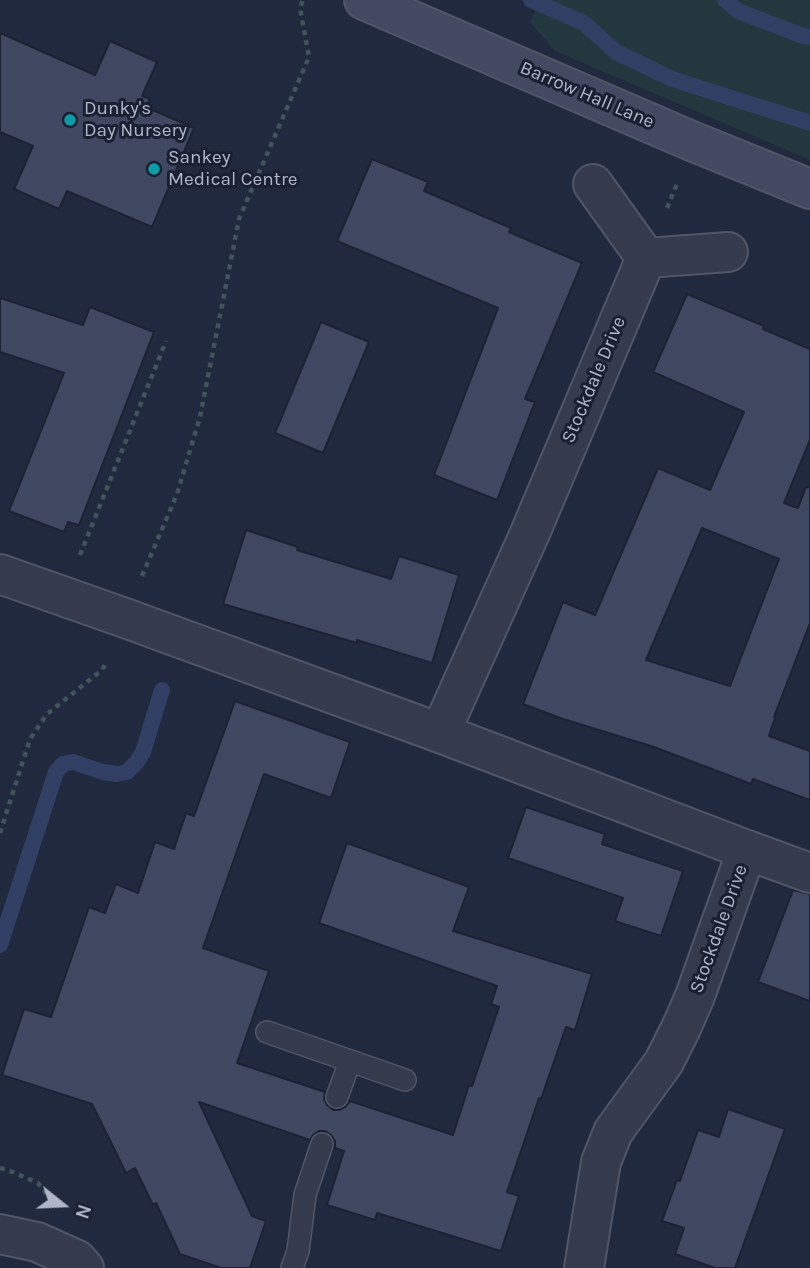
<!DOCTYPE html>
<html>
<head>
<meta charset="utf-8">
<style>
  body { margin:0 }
  #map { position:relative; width:810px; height:1268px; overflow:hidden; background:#21293e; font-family:Karla,sans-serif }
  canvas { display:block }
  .north { position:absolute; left:28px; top:1170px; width:70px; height:70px; -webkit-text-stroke:5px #1a2032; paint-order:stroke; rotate:108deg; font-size:19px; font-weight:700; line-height:28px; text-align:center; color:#b0b6c9 }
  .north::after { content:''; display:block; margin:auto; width:24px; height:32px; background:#b0b6c9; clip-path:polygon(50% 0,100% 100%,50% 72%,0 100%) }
</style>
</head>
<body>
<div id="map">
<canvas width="810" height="1268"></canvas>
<div class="north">N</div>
</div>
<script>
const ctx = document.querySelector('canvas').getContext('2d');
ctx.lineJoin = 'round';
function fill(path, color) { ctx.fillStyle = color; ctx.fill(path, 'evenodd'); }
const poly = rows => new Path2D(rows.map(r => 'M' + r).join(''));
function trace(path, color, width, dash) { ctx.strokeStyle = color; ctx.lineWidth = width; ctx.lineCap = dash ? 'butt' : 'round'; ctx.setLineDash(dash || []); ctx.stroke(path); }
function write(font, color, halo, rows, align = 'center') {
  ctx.font = font + ' Karla,sans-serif'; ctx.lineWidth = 6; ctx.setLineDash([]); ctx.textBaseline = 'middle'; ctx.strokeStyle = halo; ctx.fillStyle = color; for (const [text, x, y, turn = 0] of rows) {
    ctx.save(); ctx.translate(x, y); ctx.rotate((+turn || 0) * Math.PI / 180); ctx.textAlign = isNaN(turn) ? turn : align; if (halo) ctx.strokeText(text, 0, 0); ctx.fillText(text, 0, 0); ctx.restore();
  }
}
fill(poly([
  [541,0,810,0,810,160,555,51,530,22]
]), '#23373e');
trace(poly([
  [531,0,584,23,616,52,672,79,810,123],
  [725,0,738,11,803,36,810,37],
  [0,945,56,772,63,764,73,762,103,772,117,774,127,772,136,763,143,752,162,690]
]), '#313f64', 16);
const building = poly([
  [0,33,95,75,110,41,157,62,142,96,150,99,146,107,194,128,152,227,67,191,59,209,14,189,33,146,0,132,0,33],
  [372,159,428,182,424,191,511,228,509,232,582,263,525,399,535,402,497,500,434,475,498,308,337,241,372,159],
  [687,294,764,326,763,329,810,349,810,440,784,503,798,508,806,487,810,487,810,623,774,717,775,718,769,736,810,751,810,800,753,779,751,784,654,747,563,719,523,704,563,602,595,615,658,468,710,490,744,412,653,372,687,294],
  [702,528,779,559,730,686,646,660,702,528],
  [0,298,83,325,90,307,154,332,79,525,68,522,64,532,9,511,64,373,0,352,0,298],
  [321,322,369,342,323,453,275,433,321,322],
  [246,530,298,547,297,550,391,579,399,556,459,575,432,663,357,640,357,643,223,604,246,530],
  [235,701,350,742,331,798,264,774,203,948,269,971,237,1063,325,1092,324,1099,327,1105,333,1110,339,1110,345,1107,350,1101,453,1135,469,1085,472,1086,499,1007,491,1004,497,986,319,923,347,843,469,887,453,931,592,974,575,1030,566,1027,541,1099,539,1098,507,1192,519,1196,501,1251,377,1213,375,1220,327,1205,344,1151,335,1148,335,1141,331,1135,325,1131,319,1131,313,1135,310,1140,199,1102,252,1216,266,1221,250,1268,221,1268,180,1254,156,1203,153,1205,135,1168,126,1173,92,1104,2,1075,24,1009,51,1017,89,907,105,913,116,884,138,893,155,842,174,849,186,813,194,816,235,701],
  [526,807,605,834,602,844,683,871,661,936,615,921,623,898,508,858,526,807],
  [793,890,810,894,810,1001,758,982,793,890],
  [728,1109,785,1129,735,1268,715,1268,675,1254,684,1228,662,1221,677,1180,680,1181,698,1130,719,1137,728,1109]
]);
fill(building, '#3f4860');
trace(building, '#1c2234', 2);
const lane = poly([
  [267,1032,405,1080],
  [337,1097,350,1061],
  [292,1268,298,1251,305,1195,322,1144]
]);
const street = poly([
  [593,184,646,258,728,252],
  [0,574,125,618,440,733,747,850,695,996,682,1026,664,1062,613,1132,601,1162,584,1268],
  [440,733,530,533,646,258],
  [747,850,810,873],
  [0,1234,37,1242,77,1260,84,1268]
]);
const secondary = poly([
  [364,0,694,142,810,189]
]);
trace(lane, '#505668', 24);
trace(street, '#505668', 42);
trace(secondary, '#505668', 42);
trace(poly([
  [667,208,677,184],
  [80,555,166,341],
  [142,576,177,494,200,417,239,219,309,57,300,8,303,0],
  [0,833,30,739,47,714,102,670,107,661],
  [0,1168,10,1171,38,1183,49,1197]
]), '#41545c', 4.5, [5, 5]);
trace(lane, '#353b4d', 21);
trace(street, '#353b4d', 38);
trace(secondary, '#434961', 38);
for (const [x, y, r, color] of [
  [70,120,7,"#0f9aa8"],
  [154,169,7,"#0f9aa8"]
]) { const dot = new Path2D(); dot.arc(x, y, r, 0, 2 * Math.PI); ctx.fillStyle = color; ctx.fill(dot); trace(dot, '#1a2032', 2.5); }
write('19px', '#b0b6c9', '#1a2032', [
  ["Barrow Hall Lane",587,95,23],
  ["Stockdale Drive",594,380,-67],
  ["Stockdale Drive",719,929,-70]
]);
write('19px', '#b0b6c9', '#1a2032', [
  ["Dunky's",84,109],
  ["Day Nursery",84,131],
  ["Sankey",168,158],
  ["Medical Centre",168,180]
], 'left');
</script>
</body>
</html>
